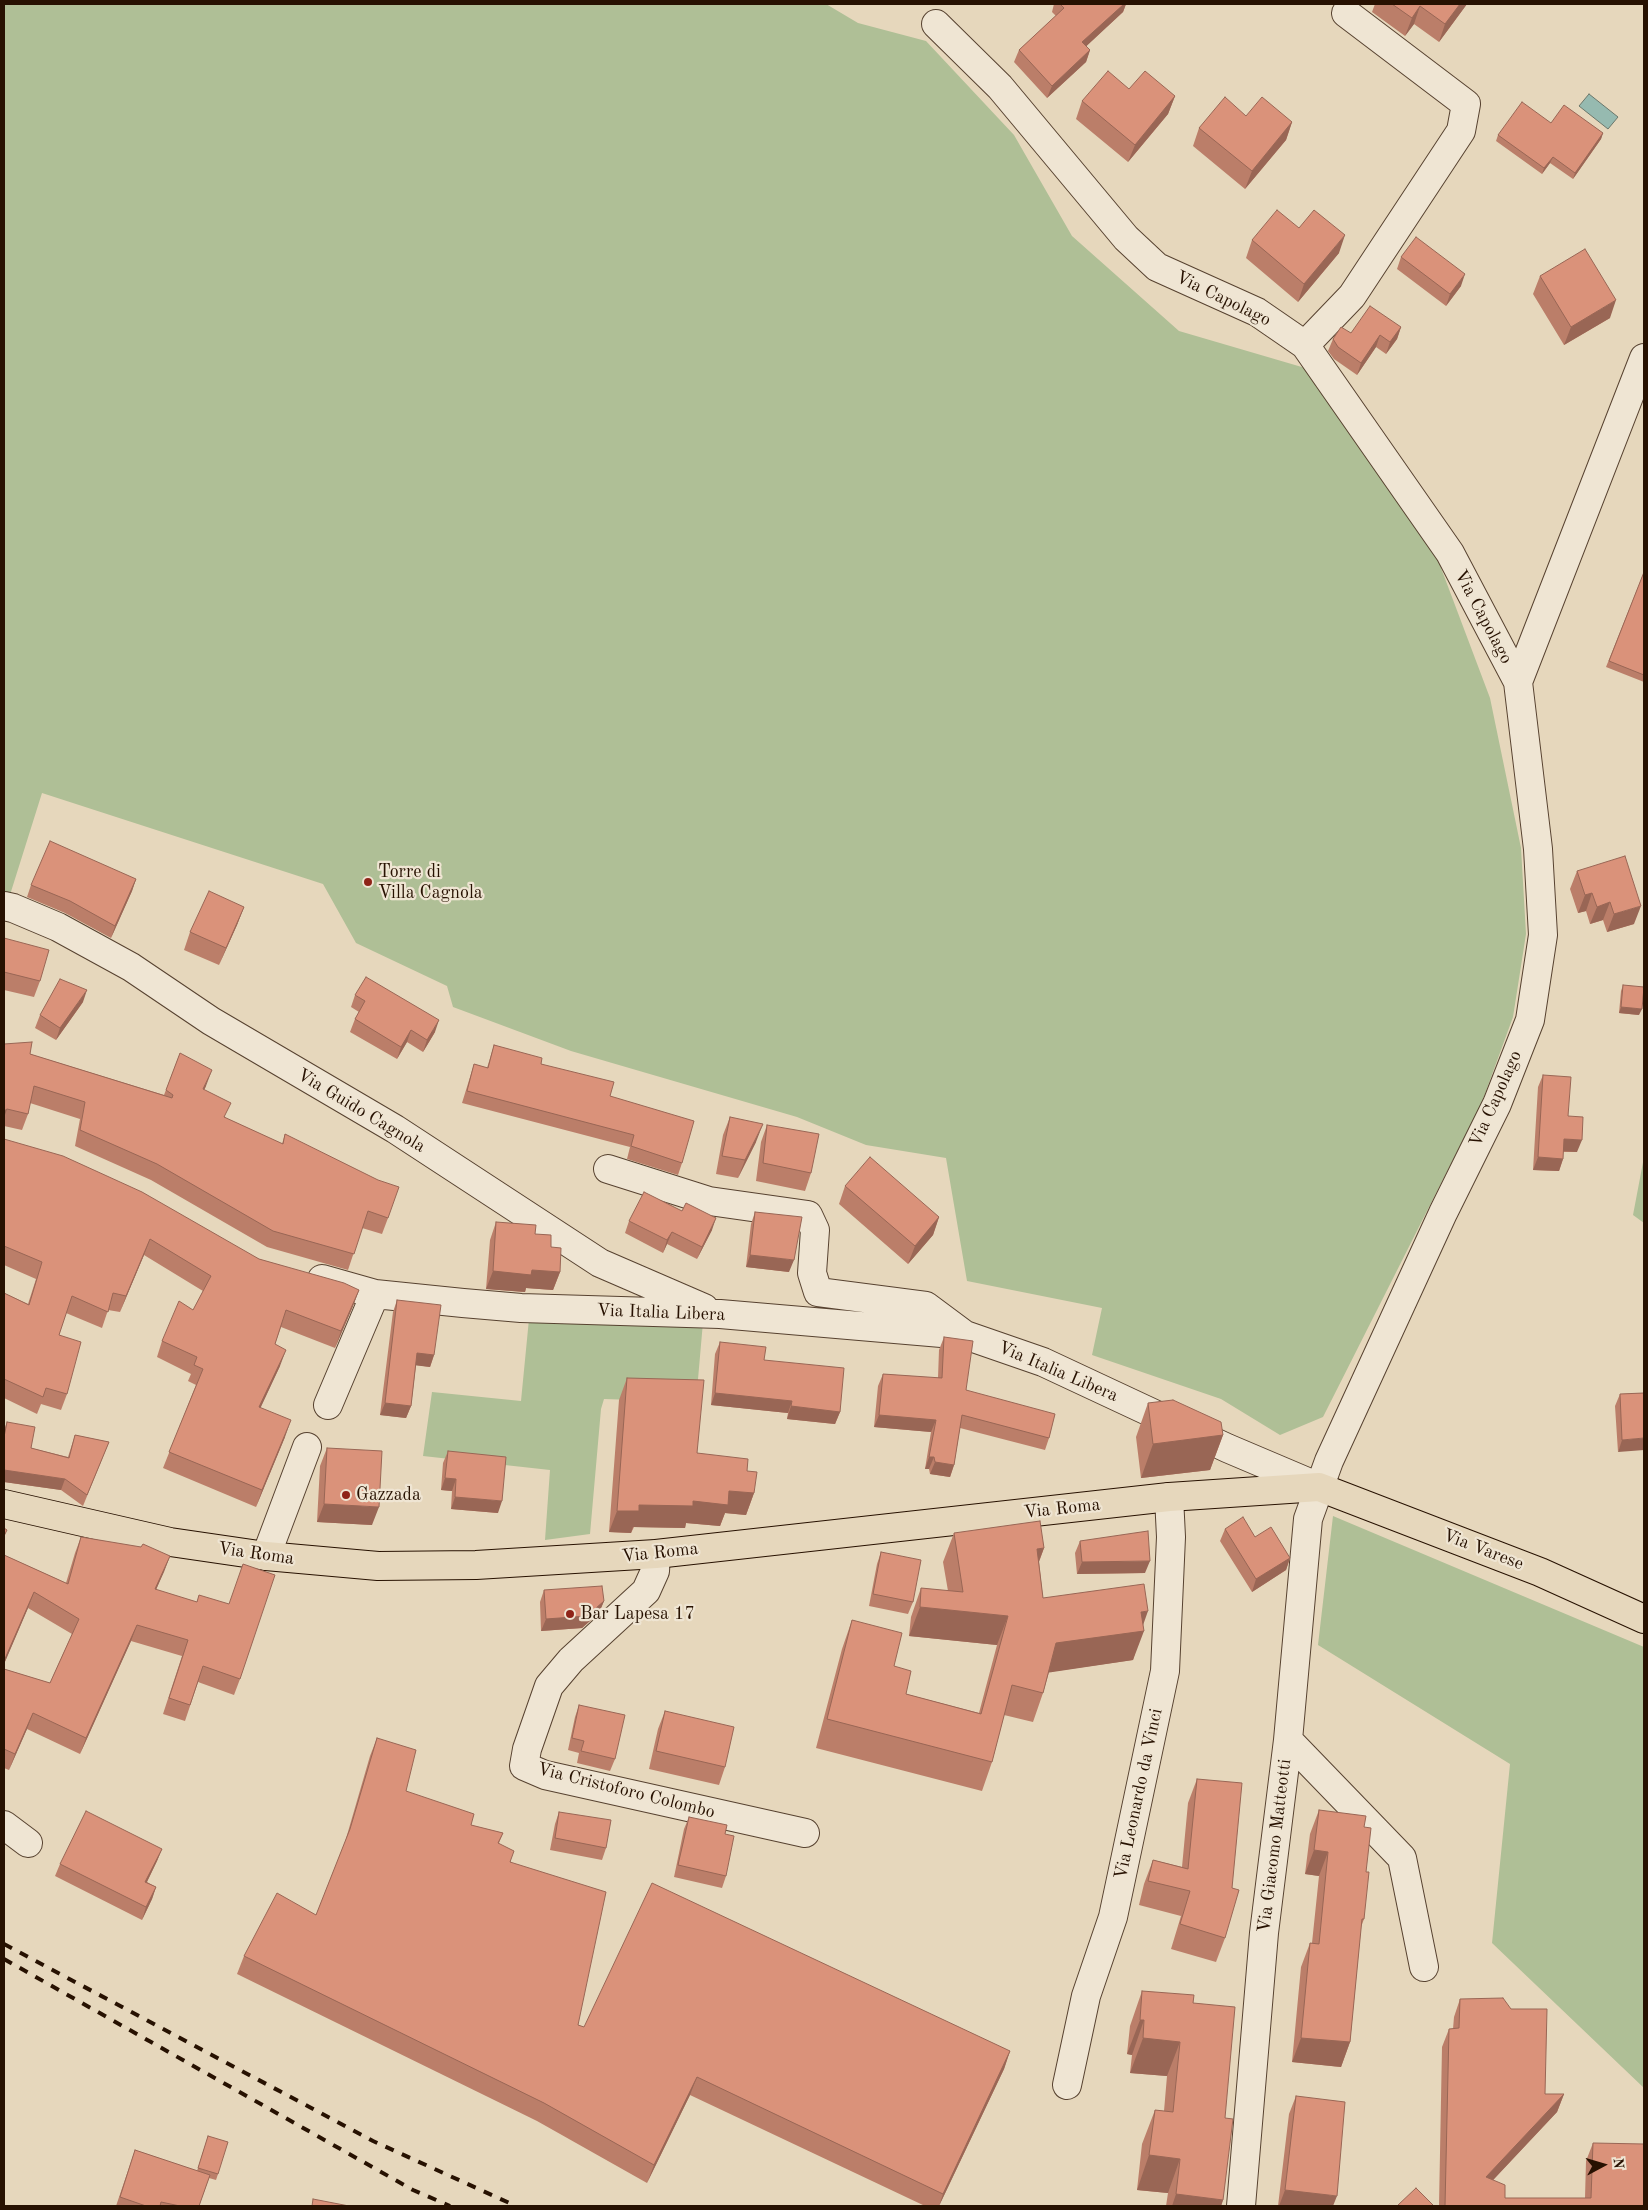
<!DOCTYPE html>
<html>
<head>
<meta charset="utf-8">
<style>
  body { margin:0 }
  #map { position:relative; width:1648px; height:2210px; overflow:hidden; background:#e6d7bc; font-family:"Old Standard TT",serif }
  canvas { display:block }
  .frame { position:absolute; inset:0; border:5px solid #271101; pointer-events:none }
  .north { position:absolute; left:1578px; top:2140px; width:50px; height:50px; -webkit-text-stroke:4px #efe5d3; paint-order:stroke; rotate:84deg; font-size:14px; font-weight:700; line-height:20px; text-align:center; color:#271101 }
  .north::after { content:''; display:block; margin:auto; width:18px; height:22px; background:#271101; clip-path:polygon(50% 0,100% 100%,50% 72%,0 100%) }
</style>
</head>
<body>
<div id="map">
<canvas width="1648" height="2210"></canvas>
<div class="frame"></div>
<div class="north">N</div>
</div>
<script>
const ctx = document.querySelector('canvas').getContext('2d');
ctx.lineJoin = 'round';
function fill(path, color) { ctx.fillStyle = color; ctx.fill(path, 'evenodd'); }
const poly = rows => new Path2D(rows.map(r => 'M' + r).join(''));
function trace(path, color, width, dash) { ctx.strokeStyle = color; ctx.lineWidth = width; ctx.lineCap = dash ? 'butt' : 'round'; ctx.setLineDash(dash || []); ctx.stroke(path); }
function write(font, color, halo, rows, align = 'center') {
  ctx.font = font + ' "Old Standard TT",serif'; ctx.lineWidth = 4.5; ctx.setLineDash([]); ctx.textBaseline = 'middle'; ctx.strokeStyle = halo; ctx.fillStyle = color; for (const [text, x, y, turn = 0] of rows) {
    ctx.save(); ctx.translate(x, y); ctx.rotate((+turn || 0) * Math.PI / 180); ctx.textAlign = isNaN(turn) ? turn : align; if (halo) ctx.strokeText(text, 0, 0); ctx.fillText(text, 0, 0); ctx.restore();
  }
}
fill(poly([
  [4,4,826,4,858,23,926,41,1014,135,1072,236,1179,331,1312,370,1438,560,1490,698,1521,848,1526,934,1513,1017,1482,1102,1323,1417,1280,1435,1221,1399,1092,1355,1102,1308,967,1281,946,1158,866,1145,797,1117,571,1051,453,1007,447,986,356,943,323,884,42,793,9,898,4,896],
  [1644,1157,1644,1223,1633,1215],
  [529,1319,703,1322,696,1402,604,1399,601,1409,590,1534,545,1540,550,1470,423,1456,432,1392,521,1401],
  [1333,1516,1644,1647,1644,2088,1492,1943,1510,1764,1318,1645]
]), '#afbf96');
const water = poly([
  [1589,94,1618,117,1608,129,1579,106,1589,94]
]);
fill(water, '#96bab0');
trace(water, '#6a766a', 1);
const minor = poly([
  [936,24,1000,87,1126,238,1157,267,1257,312,1305,345,1450,553,1518,682,1538,849,1543,935,1530,1020,1497,1104,1443,1213,1329,1461,1308,1519,1288,1740,1264,1933,1241,2206],
  [1305,345,1352,296,1461,131,1466,104,1346,13],
  [1518,682,1644,358],
  [4,906,13,908,58,927,131,967,211,1021,395,1129,600,1263,704,1308],
  [608,1169,709,1201,808,1215,815,1230,812,1273,818,1292,926,1306,965,1335],
  [322,1279,375,1294,463,1303,521,1308,720,1314,965,1335,1043,1362,1227,1448,1319,1487],
  [328,1405,375,1294],
  [656,1554,655,1571,646,1591,571,1660,549,1686,527,1749,524,1766,545,1775,805,1833],
  [266,1556,307,1447],
  [1288,1740,1402,1858,1424,1967],
  [4,1825,28,1843],
  [1067,2085,1086,1996,1113,1917,1165,1671,1171,1537,1169,1497]
]);
const major = poly([
  [4,1504,170,1542,266,1556,378,1566,476,1565,656,1554,1169,1497,1319,1487,1540,1572,1644,1619]
]);
trace(minor, '#574230', 30);
trace(major, '#271101', 30);
trace(minor, '#efe5d3', 28);
trace(major, '#e6d7bc', 28);
trace(poly([
  [4,1944,373,2141,516,2206],
  [4,1959,413,2190,450,2206]
]), '#271101', 4, [9, 9]);
fill(poly([
  [1054,4,1126,4,1123,12,1086,46,1090,50,1086,62,1047,98,1014,62,1019,50,1056,16,1052,12],
  [1375,4,1467,4,1439,42,1414,24,1405,36,1372,12],
  [1129,89,1175,96,1168,114,1128,162,1076,119,1082,101],
  [1246,116,1292,122,1286,140,1245,189,1193,146,1199,128],
  [1551,123,1603,133,1601,139,1573,179,1550,163,1542,174,1496,141,1498,135],
  [1299,228,1339,253,1298,302,1246,258,1252,240],
  [1401,257,1461,286,1446,306,1397,269],
  [1540,276,1610,318,1564,345,1533,294],
  [1401,327,1397,339,1386,354,1376,347,1357,375,1334,359,1328,351,1333,339,1351,333],
  [1644,572,1644,682,1606,667],
  [1577,871,1634,924,1607,932,1603,920,1590,924,1586,911,1578,913,1570,889],
  [136,879,132,891,111,938,65,913,27,897,31,885],
  [244,907,237,925,219,965,184,950,190,932],
  [4,938,40,981,34,997,4,990],
  [1623,985,1639,1015,1619,1013,1621,991],
  [355,995,435,1032,423,1052,407,1042,397,1059,350,1032,355,1019,359,1012,351,1007],
  [83,1002,56,1040,35,1028,40,1015],
  [4,1044,30,1054,164,1095,180,1053,206,1086,204,1090,226,1118,282,1144,285,1134,388,1218,382,1234,362,1228,348,1270,267,1247,151,1180,75,1146,80,1119,30,1103,28,1114,22,1130,4,1126],
  [494,1045,541,1064,610,1096,682,1163,678,1175,627,1159,630,1147,462,1103,474,1064,487,1068],
  [1543,1075,1568,1116,1577,1152,1563,1152,1563,1159,1559,1171,1533,1170,1538,1087],
  [730,1117,756,1142,738,1178,716,1174,723,1135],
  [767,1125,811,1173,805,1191,756,1181,761,1142],
  [4,1139,259,1259,359,1290,353,1306,335,1348,281,1327,275,1344,280,1366,260,1408,285,1437,256,1507,163,1468,196,1385,188,1381,191,1374,157,1357,162,1341,193,1310,203,1291,144,1255,120,1312,108,1310,102,1328,66,1313,59,1335,67,1394,61,1410,41,1404,37,1414,4,1398,4,1293,28,1304,36,1279,4,1265],
  [845,1186,939,1217,933,1235,908,1264,839,1204],
  [755,1212,789,1272,746,1267,751,1224],
  [629,1221,712,1230,697,1259,667,1244,663,1253,625,1233],
  [496,1222,535,1234,551,1247,560,1272,553,1290,526,1288,525,1292,486,1289,490,1240],
  [397,1300,434,1355,430,1367,416,1365,411,1406,406,1418,380,1415,393,1312],
  [944,1337,966,1390,1049,1438,1045,1450,960,1428,954,1465,950,1477,930,1474,929,1469,925,1469,931,1432,874,1427,878,1386,883,1374,938,1378,939,1350],
  [720,1342,764,1360,840,1412,835,1424,787,1419,788,1413,711,1405,715,1354],
  [627,1378,697,1453,747,1471,754,1493,746,1515,725,1513,720,1526,686,1523,685,1528,634,1527,631,1533,609,1532,619,1400],
  [1644,1393,1618,1452,1615,1406,1620,1394],
  [1148,1403,1223,1435,1210,1470,1141,1478,1136,1437],
  [7,1422,31,1448,68,1457,75,1435,109,1442,83,1506,61,1490,4,1482,4,1430],
  [327,1448,372,1525,317,1522,320,1466],
  [448,1451,498,1513,451,1509,452,1491,441,1490,443,1463],
  [1225,1529,1255,1537,1290,1558,1286,1570,1252,1592,1220,1541],
  [954,1533,1044,1548,1039,1562,1043,1598,1143,1625,1133,1660,1049,1672,1043,1693,1033,1722,1004,1715,992,1762,982,1791,816,1748,842,1649,852,1620,894,1666,906,1694,979,1713,997,1645,909,1636,911,1617,921,1588,948,1591,943,1562],
  [81,1537,170,1556,156,1590,197,1602,199,1595,240,1679,234,1695,198,1682,185,1721,163,1714,182,1656,131,1641,80,1754,27,1729,9,1770,4,1768,4,1669,50,1683,72,1634,28,1608,4,1664,4,1555,66,1583,75,1553],
  [1080,1541,1145,1573,1077,1574,1075,1553],
  [881,1552,913,1602,908,1614,869,1606,877,1564],
  [544,1590,604,1601,599,1613,582,1628,541,1631,540,1602],
  [579,1705,615,1759,610,1771,577,1763,579,1753,568,1750,575,1717],
  [665,1711,725,1767,719,1785,649,1769,658,1729],
  [377,1738,406,1791,471,1825,503,1833,499,1843,511,1862,578,2025,584,2027,1010,2051,1004,2069,939,2206,925,2206,690,2095,647,2183,537,2121,237,1974,244,1956,316,1915,345,1842,370,1756],
  [1197,1779,1225,1938,1216,1962,1171,1949,1181,1916,1139,1905,1144,1884,1153,1860,1182,1867,1188,1803],
  [1319,1810,1364,1827,1366,1872,1364,1919,1361,1927,1350,2042,1341,2067,1292,2062,1301,1967,1310,1943,1312,1943,1319,1876,1305,1874,1310,1834],
  [559,1812,606,1848,602,1860,550,1850,555,1824],
  [689,1817,725,1834,726,1876,722,1888,674,1877,684,1829],
  [162,1849,157,1861,147,1882,156,1887,152,1899,142,1920,55,1876,60,1864],
  [1142,1991,1193,2003,1225,2118,1223,2200,1221,2206,1166,2206,1168,2193,1137,2190,1142,2144,1155,2110,1164,2111,1167,2076,1130,2073,1132,2055,1127,2054,1130,2026],
  [1460,1999,1545,2094,1564,2094,1557,2112,1493,2180,1505,2198,1585,2198,1586,2161,1593,2143,1644,2206,1439,2206,1442,2047,1449,2029,1453,2029,1454,2017],
  [1296,2096,1333,2206,1278,2206,1289,2114],
  [208,2136,218,2174,216,2180,209,2178,199,2206,116,2206,135,2150,197,2171]
]), '#bb7e69');
fill(poly([
  [1124,4,1126,4,1123,12,1078,54,1082,42],
  [1460,4,1467,4,1439,42,1445,24],
  [1420,6,1414,24,1405,36,1412,18],
  [1090,50,1086,62,1047,98,1052,86],
  [1175,96,1168,114,1128,162,1135,145],
  [1292,122,1286,140,1245,189,1252,171],
  [1603,133,1601,139,1573,179,1575,173],
  [1553,157,1550,163,1542,174,1544,168],
  [1345,235,1339,253,1298,302,1304,284],
  [1465,274,1461,286,1446,306,1450,294],
  [1616,300,1610,318,1564,345,1571,327],
  [1401,327,1397,339,1386,354,1390,342],
  [1380,335,1376,347,1357,375,1361,363],
  [136,879,132,891,111,938,115,926],
  [1592,893,1586,911,1578,913,1585,895],
  [1610,902,1603,920,1590,924,1597,907],
  [1641,906,1634,924,1607,932,1614,914],
  [244,907,237,925,219,965,226,948],
  [87,990,83,1002,56,1040,60,1028],
  [1621,1007,1642,1009,1639,1015,1619,1013],
  [439,1020,435,1032,423,1052,427,1040],
  [411,1030,407,1042,397,1059,401,1047],
  [212,1070,206,1086,197,1105,203,1089],
  [7,1109,4,1118,4,1111],
  [763,1124,756,1142,738,1178,745,1160],
  [1564,1139,1582,1140,1577,1152,1560,1151],
  [1538,1157,1563,1159,1559,1171,1533,1170],
  [939,1217,933,1235,908,1264,915,1246],
  [716,1218,712,1230,697,1259,702,1247],
  [672,1232,667,1244,663,1253,667,1240],
  [150,1239,144,1255,120,1312,126,1296],
  [750,1255,794,1260,789,1272,746,1267],
  [532,1270,560,1272,553,1290,526,1288,525,1292,486,1289,493,1271],
  [359,1290,353,1306,335,1348,341,1331],
  [286,1350,280,1366,253,1424,259,1407],
  [417,1353,434,1355,430,1367,413,1365],
  [715,1393,792,1401,788,1413,711,1405],
  [385,1403,411,1406,406,1418,380,1415],
  [791,1406,840,1412,835,1424,787,1419],
  [879,1415,936,1420,931,1432,874,1427],
  [291,1420,285,1437,256,1507,262,1490],
  [1223,1435,1210,1470,1141,1478,1153,1444],
  [1644,1438,1644,1450,1618,1452,1622,1440],
  [929,1457,934,1457,929,1469,925,1469],
  [935,1462,954,1465,950,1477,930,1474],
  [4,1470,65,1479,61,1490,4,1482],
  [445,1478,456,1479,452,1491,441,1490],
  [729,1491,754,1493,746,1515,725,1513,720,1526,686,1523,685,1528,633,1527,631,1533,609,1532,617,1511,639,1505],
  [455,1497,502,1501,498,1513,451,1509],
  [324,1504,379,1507,372,1525,317,1522],
  [1044,1548,1033,1577,1037,1549],
  [170,1556,164,1572,149,1605,155,1589],
  [1290,1558,1286,1570,1252,1592,1256,1579],
  [1150,1561,1145,1573,1077,1574,1082,1562],
  [34,1592,28,1608,4,1664,4,1661],
  [604,1601,599,1613,582,1628,541,1631,546,1619],
  [920,1607,1008,1616,997,1645,909,1636],
  [1148,1611,1141,1631,1144,1631,1133,1660,1046,1673,1056,1643,1141,1612],
  [137,1625,131,1641,80,1754,86,1738],
  [33,1713,27,1729,9,1770,15,1754],
  [162,1849,157,1861,141,1894,145,1882],
  [1314,1850,1328,1852,1319,1876,1305,1874],
  [156,1887,152,1899,142,1920,146,1907],
  [1140,2020,1144,2020,1132,2055,1127,2054],
  [1143,2038,1180,2042,1167,2076,1130,2073],
  [1301,2038,1350,2042,1341,2067,1292,2062],
  [1010,2051,1004,2069,939,2206,943,2194],
  [697,2077,690,2095,647,2183,654,2165],
  [1564,2094,1557,2112,1479,2195,1486,2177],
  [1149,2155,1180,2159,1168,2193,1137,2190],
  [1285,2190,1337,2196,1333,2206,1279,2206],
  [1176,2194,1223,2200,1221,2206,1172,2206]
]), '#965');
const building = poly([
  [1060,4,1124,4,1082,42,1090,50,1052,86,1019,50,1064,8,1060,4],
  [1392,4,1460,4,1445,24,1420,6,1412,18,1392,4],
  [1108,71,1129,89,1145,71,1175,96,1135,145,1082,101,1108,71],
  [1225,97,1246,116,1262,97,1292,122,1252,171,1199,128,1225,97],
  [1522,102,1551,123,1564,105,1603,133,1575,173,1553,157,1544,168,1498,135,1522,102],
  [1277,210,1299,228,1314,210,1345,235,1304,284,1252,240,1277,210],
  [1416,237,1465,274,1450,294,1401,257,1416,237],
  [1585,249,1616,300,1571,327,1540,276,1585,249],
  [1370,306,1401,327,1390,342,1380,335,1361,363,1338,347,1333,339,1341,327,1351,333,1370,306],
  [1644,572,1644,675,1609,661,1644,572],
  [50,841,136,879,115,926,70,901,31,885,50,841],
  [1625,856,1641,906,1614,914,1610,902,1597,907,1592,893,1585,895,1577,871,1625,856],
  [209,891,244,907,226,948,190,932,209,891],
  [4,938,49,950,40,981,4,972,4,975,4,938],
  [366,977,439,1020,427,1040,411,1030,401,1047,355,1019,365,1001,355,995,366,977],
  [60,979,87,990,60,1028,40,1015,60,979],
  [1623,985,1644,987,1642,1009,1621,1007,1623,985],
  [32,1042,30,1054,172,1098,173,1095,166,1090,180,1053,212,1070,203,1089,231,1103,224,1117,283,1144,285,1134,378,1180,399,1187,388,1218,368,1211,354,1254,273,1231,157,1164,80,1130,85,1102,34,1086,28,1114,7,1109,4,1111,4,1044,32,1042],
  [494,1045,542,1058,541,1064,614,1082,610,1096,694,1121,682,1163,631,1146,634,1135,467,1091,474,1064,488,1068,494,1045],
  [1543,1075,1571,1077,1568,1116,1583,1117,1582,1140,1564,1139,1563,1159,1538,1157,1543,1075],
  [730,1117,763,1124,745,1160,722,1156,730,1117],
  [767,1125,819,1134,811,1173,763,1163,767,1125],
  [4,1139,63,1156,142,1192,259,1259,344,1283,359,1290,341,1331,286,1310,275,1344,286,1350,259,1407,291,1420,262,1490,169,1452,203,1369,194,1365,197,1357,162,1341,179,1301,193,1310,211,1276,150,1239,126,1296,113,1293,108,1312,72,1296,59,1335,81,1342,67,1394,46,1388,43,1397,4,1379,4,1293,29,1305,42,1262,4,1246,4,1139],
  [870,1157,939,1217,915,1246,845,1186,870,1157],
  [644,1192,682,1211,686,1203,716,1218,702,1247,672,1232,667,1240,629,1221,644,1192],
  [755,1212,802,1217,794,1260,750,1255,755,1212],
  [496,1222,536,1225,535,1234,551,1235,551,1247,561,1248,560,1272,532,1270,531,1275,493,1271,496,1222],
  [397,1300,441,1305,434,1355,417,1353,411,1406,385,1403,397,1300],
  [944,1337,973,1341,966,1390,1055,1414,1049,1438,962,1415,954,1465,935,1462,934,1457,929,1457,936,1420,879,1415,883,1374,942,1378,944,1337],
  [720,1342,766,1347,764,1360,844,1368,840,1412,791,1406,792,1401,715,1393,720,1342],
  [627,1378,704,1380,697,1453,748,1459,747,1471,757,1472,754,1493,729,1491,728,1505,693,1501,693,1506,639,1505,639,1511,617,1511,627,1378],
  [1644,1393,1644,1438,1622,1440,1620,1394,1644,1393],
  [1173,1400,1221,1422,1223,1435,1153,1444,1148,1403,1173,1400],
  [7,1422,35,1427,31,1448,69,1458,75,1435,109,1442,87,1495,65,1479,4,1470,4,1437,7,1422],
  [327,1448,382,1451,379,1507,324,1504,327,1448],
  [448,1451,506,1457,502,1501,455,1497,456,1479,445,1478,448,1451],
  [1243,1517,1255,1537,1271,1527,1290,1558,1256,1579,1225,1529,1243,1517],
  [1040,1521,1044,1548,1037,1549,1043,1598,1144,1584,1148,1611,1141,1612,1144,1631,1056,1643,1043,1693,1012,1685,992,1762,827,1719,852,1620,902,1633,894,1666,911,1671,906,1694,981,1714,1008,1616,920,1607,921,1588,963,1592,954,1533,1040,1521],
  [4,1528,7,1530,4,1536,4,1528],
  [1148,1531,1150,1561,1082,1562,1080,1541,1148,1531],
  [81,1537,141,1547,143,1544,170,1556,155,1589,197,1602,199,1595,229,1604,243,1564,275,1575,240,1679,203,1666,190,1705,169,1698,188,1640,137,1625,86,1738,33,1713,15,1754,4,1749,4,1669,50,1683,79,1619,34,1592,4,1661,4,1555,68,1584,81,1537],
  [881,1552,921,1560,913,1602,873,1594,881,1552],
  [602,1586,604,1601,587,1616,546,1619,544,1590,602,1586],
  [579,1705,625,1715,615,1759,581,1751,584,1741,572,1738,579,1705],
  [665,1711,734,1727,725,1767,656,1751,665,1711],
  [377,1738,416,1750,406,1791,474,1814,471,1825,503,1833,498,1843,514,1851,510,1862,606,1892,578,2025,584,2027,652,1883,1010,2051,943,2194,697,2077,654,2165,544,2103,244,1956,277,1893,316,1915,350,1829,377,1738],
  [1197,1779,1242,1783,1232,1888,1239,1890,1225,1938,1180,1924,1190,1891,1148,1881,1153,1860,1188,1869,1197,1779],
  [1319,1810,1366,1816,1364,1827,1371,1828,1366,1872,1369,1872,1364,1919,1362,1919,1350,2042,1301,2038,1310,1943,1319,1944,1328,1852,1314,1850,1319,1810],
  [86,1811,162,1849,145,1882,156,1887,146,1907,60,1864,86,1811],
  [559,1812,611,1820,606,1848,555,1838,559,1812],
  [689,1817,727,1825,725,1834,734,1836,726,1876,678,1865,689,1817],
  [1142,1991,1194,1995,1193,2003,1235,2007,1225,2118,1233,2119,1223,2200,1176,2194,1180,2159,1149,2155,1155,2110,1173,2112,1180,2042,1143,2038,1144,2020,1140,2020,1142,1991],
  [1503,1998,1511,2009,1547,2009,1545,2094,1564,2094,1486,2177,1505,2185,1505,2198,1591,2198,1593,2143,1644,2144,1644,2206,1445,2206,1449,2029,1459,2028,1460,1999,1503,1998],
  [1296,2096,1345,2102,1337,2196,1285,2190,1296,2096],
  [208,2136,228,2142,218,2174,198,2168,208,2136],
  [135,2150,210,2175,199,2206,180,2206,161,2202,160,2206,146,2206,120,2197,135,2150],
  [1416,2188,1434,2206,1397,2206,1416,2188],
  [313,2199,349,2206,312,2206,313,2199]
]);
fill(building, '#da927a');
trace(building, '#965', 1);
for (const [x, y, r, color] of [
  [368,882,5,"#8f2418"],
  [346,1495,5,"#8f2418"],
  [570,1614,5,"#8f2418"]
]) { const dot = new Path2D(); dot.arc(x, y, r, 0, 2 * Math.PI); ctx.fillStyle = color; ctx.fill(dot); trace(dot, '#efe5d3', 2); }
write('18px', '#271101', '#efe5d3', [
  ["Via Capolago",1223,299,26],
  ["Via Capolago",1483,617,62],
  ["Via Capolago",1496,1099,-66],
  ["Via Guido Cagnola",361,1111,31],
  ["Via Italia Libera",661,1313,2],
  ["Via Italia Libera",1058,1372,23],
  ["Via Roma",1062,1509,-6],
  ["Via Varese",1483,1550,21],
  ["Via Roma",660,1553,-6],
  ["Via Roma",256,1554,8],
  ["Via Cristoforo Colombo",626,1791,14],
  ["Via Leonardo da Vinci",1139,1794,-78],
  ["Via Giacomo Matteotti",1275,1846,-83]
]);
write('18px', '#271101', '#efe5d3', [
  ["Torre di",378,872],
  ["Villa Cagnola",378,893],
  ["Gazzada",356,1495],
  ["Bar Lapesa 17",580,1614]
], 'left');
</script>
</body>
</html>
